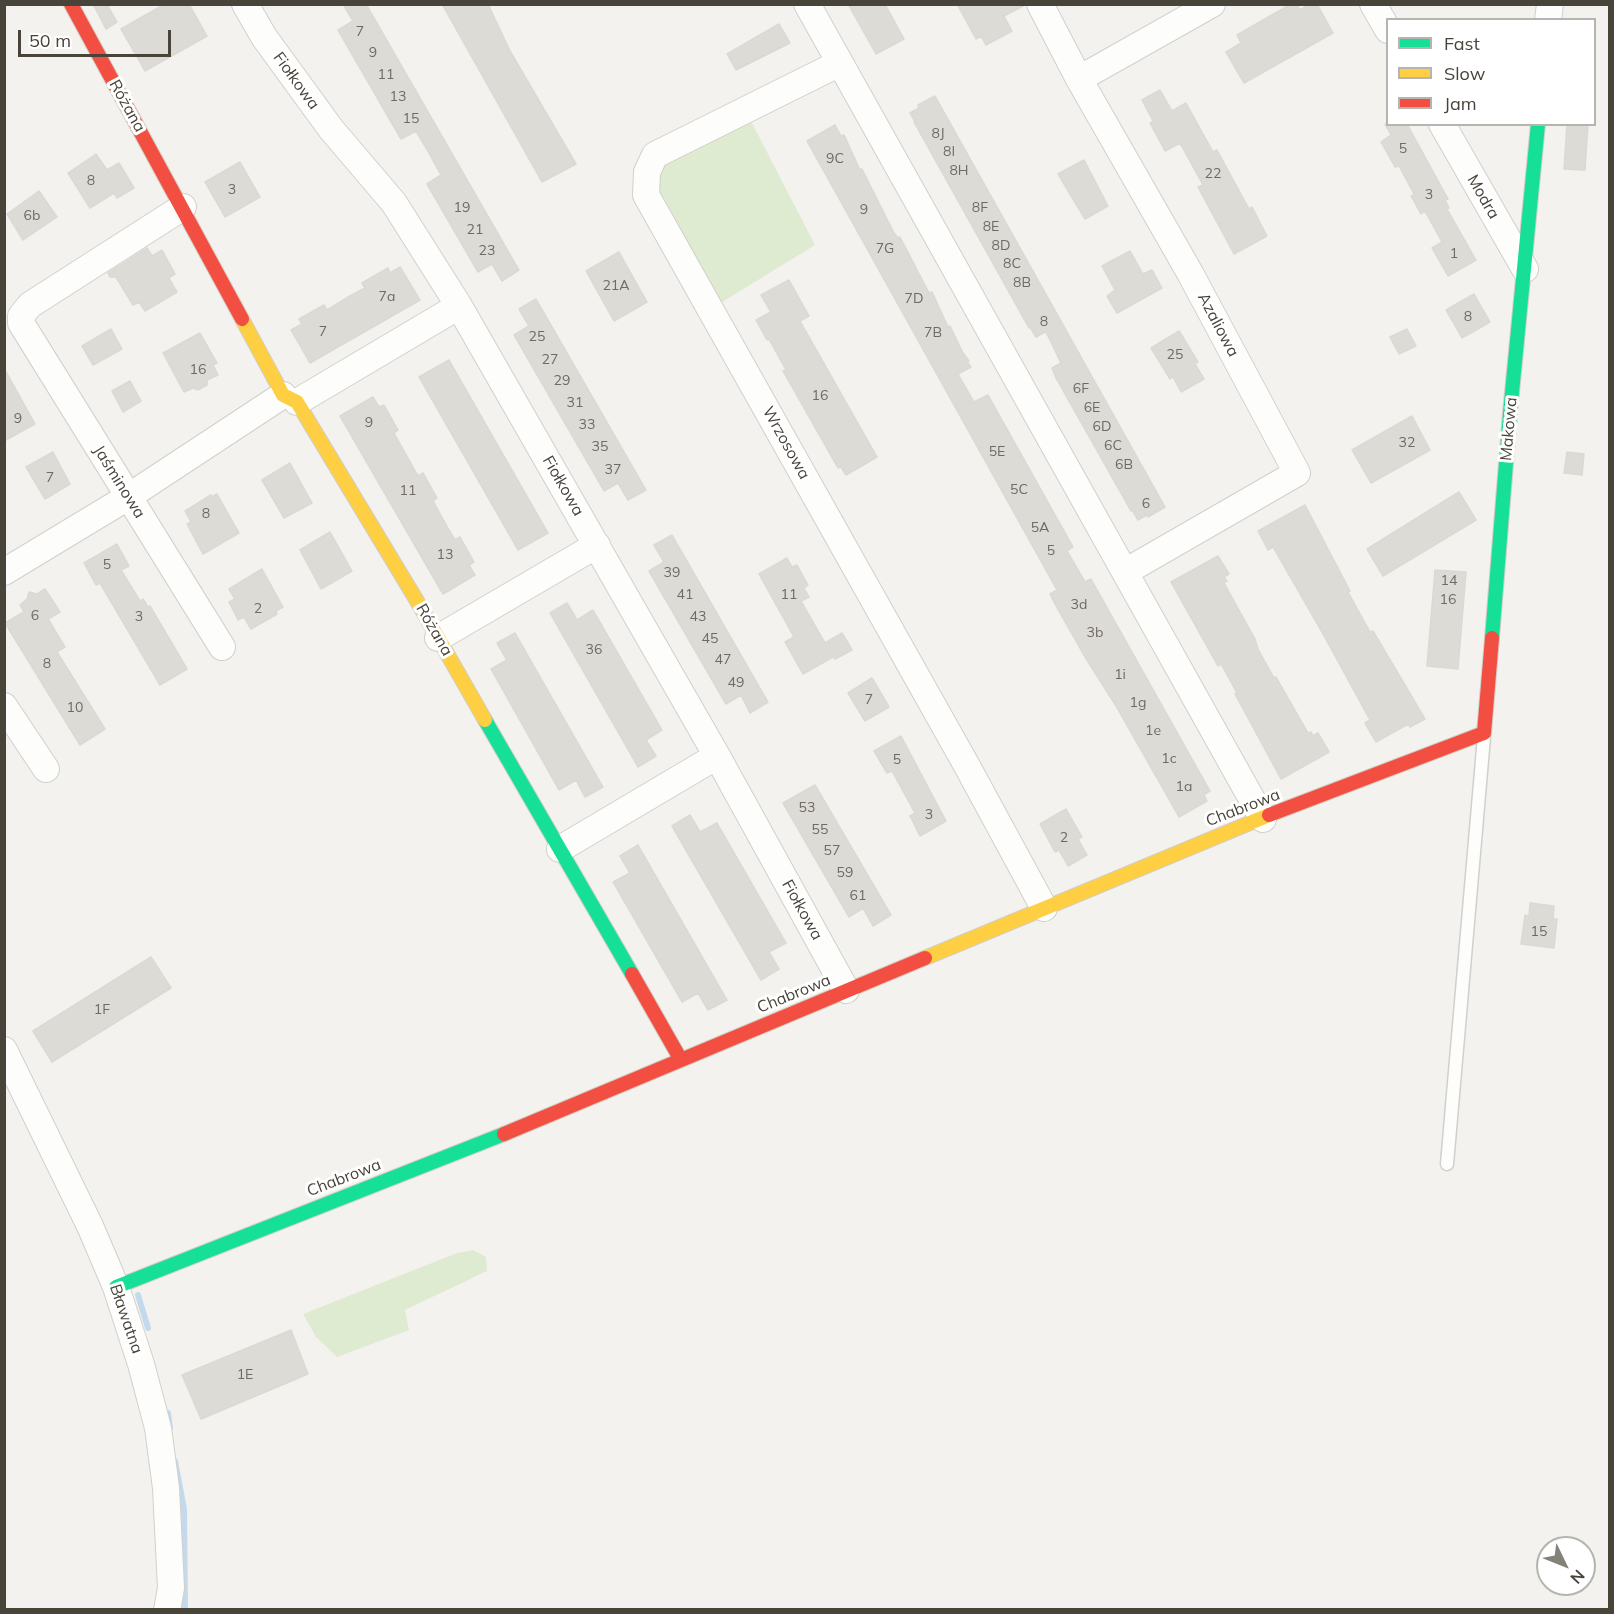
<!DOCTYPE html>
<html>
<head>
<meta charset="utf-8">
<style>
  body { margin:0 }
  #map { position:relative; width:1614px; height:1614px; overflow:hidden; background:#f3f2ee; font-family:Mulish,sans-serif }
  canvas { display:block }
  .frame { position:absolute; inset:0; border:6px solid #49443a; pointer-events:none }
  .legend { position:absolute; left:1386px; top:18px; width:210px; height:108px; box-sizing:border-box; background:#fff; border:2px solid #b6b4b0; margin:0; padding:8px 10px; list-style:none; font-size:18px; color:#49443a }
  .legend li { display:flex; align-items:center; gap:12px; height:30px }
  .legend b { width:30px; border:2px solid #b6b4b0 }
  .north { position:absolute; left:1536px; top:1536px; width:60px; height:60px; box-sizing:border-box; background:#fff; border:2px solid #b6b4b0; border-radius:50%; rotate:133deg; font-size:16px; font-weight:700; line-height:24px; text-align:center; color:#49443a }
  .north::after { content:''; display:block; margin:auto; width:21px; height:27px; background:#848179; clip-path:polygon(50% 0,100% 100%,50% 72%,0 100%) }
  .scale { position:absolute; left:18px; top:30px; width:153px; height:27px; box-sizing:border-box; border:3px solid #49443a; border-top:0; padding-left:8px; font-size:18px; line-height:21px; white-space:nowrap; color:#49443a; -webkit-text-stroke:4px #fff; paint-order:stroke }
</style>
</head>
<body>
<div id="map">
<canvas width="1614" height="1614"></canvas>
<div class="frame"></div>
<ul class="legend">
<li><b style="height:8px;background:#16e098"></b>Fast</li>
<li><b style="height:8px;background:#ffcf43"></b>Slow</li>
<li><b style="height:8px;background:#f24e42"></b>Jam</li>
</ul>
<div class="north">N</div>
<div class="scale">50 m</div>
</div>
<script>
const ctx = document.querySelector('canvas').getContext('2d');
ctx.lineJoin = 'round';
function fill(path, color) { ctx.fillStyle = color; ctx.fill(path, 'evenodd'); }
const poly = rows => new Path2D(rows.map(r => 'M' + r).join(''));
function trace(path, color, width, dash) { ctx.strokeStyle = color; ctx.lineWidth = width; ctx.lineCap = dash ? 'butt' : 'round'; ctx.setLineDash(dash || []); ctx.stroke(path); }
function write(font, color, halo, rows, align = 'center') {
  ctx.font = font + ' Mulish,sans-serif'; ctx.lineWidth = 6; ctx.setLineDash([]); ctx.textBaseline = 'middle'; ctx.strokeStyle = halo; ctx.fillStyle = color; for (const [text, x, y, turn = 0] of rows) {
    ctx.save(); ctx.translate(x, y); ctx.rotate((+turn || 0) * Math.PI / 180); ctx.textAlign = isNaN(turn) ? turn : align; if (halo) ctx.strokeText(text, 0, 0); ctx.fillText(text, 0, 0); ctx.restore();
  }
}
fill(poly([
  [752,123,815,245,719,304,662,206,654,182,660,161,694,141],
  [473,1250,486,1257,487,1271,405,1310,409,1330,337,1357,316,1337,303,1314,457,1253]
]), '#dfebd0');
trace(poly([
  [138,1295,148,1328],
  [168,1413,170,1428],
  [175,1461,184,1509,185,1610]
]), '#c3daed', 6);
const building = poly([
  [93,4,107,4,117,22,106,29,93,4],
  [165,4,189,4,207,36,145,71,121,29,165,4],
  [343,4,366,4,519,270,502,281,492,264,478,272,427,184,441,175,426,148,416,131,401,139,338,30,353,21,343,4],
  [442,4,488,4,510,51,576,164,542,182,442,4],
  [848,4,885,4,904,39,876,54,848,4],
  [957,4,1025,4,1025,5,1004,16,1012,31,986,45,981,36,976,39,957,4],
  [1291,4,1296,4,1300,10,1310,4,1317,4,1333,33,1244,83,1226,52,1241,43,1237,35,1291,4],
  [779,24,790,43,736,70,727,54,779,24],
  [1160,90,1172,111,1186,103,1213,152,1217,150,1249,209,1252,207,1267,236,1234,254,1198,187,1203,185,1180,143,1165,151,1150,123,1153,121,1142,100,1160,90],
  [935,96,1165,507,1148,517,1147,515,1138,520,1132,510,1131,511,1056,378,1052,368,1061,363,1047,334,1045,332,1036,337,1030,327,1029,328,914,122,915,122,910,113,919,108,918,105,935,96],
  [1385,124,1407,124,1448,199,1445,200,1449,208,1447,209,1476,260,1448,276,1432,248,1442,242,1425,211,1421,214,1411,196,1414,194,1399,166,1395,167,1381,142,1391,135,1385,124],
  [1567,124,1588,124,1585,170,1564,169,1567,124],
  [835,125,841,136,844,135,860,170,862,169,894,233,898,238,900,237,929,293,932,292,948,327,950,326,963,353,969,361,967,362,971,367,958,374,974,402,988,395,1073,547,1067,551,1085,582,1091,579,1210,791,1204,795,1207,801,1179,817,1116,706,1085,657,1056,606,1050,594,1057,590,807,141,835,125],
  [96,154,107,170,119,163,134,188,117,198,114,193,90,208,68,173,96,154],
  [1084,160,1108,206,1085,219,1058,174,1084,160],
  [240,162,260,197,225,217,205,182,240,162],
  [39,191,57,217,23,240,7,214,39,191],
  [147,248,152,256,162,250,175,274,169,278,177,292,145,311,139,302,133,305,116,277,110,277,108,273,147,248],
  [1130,251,1143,274,1152,270,1162,288,1117,313,1107,296,1115,290,1102,266,1130,251],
  [619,252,647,302,614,321,586,271,619,252],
  [400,267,420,300,310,363,291,330,302,324,299,319,324,305,327,310,350,296,365,288,362,283,388,268,390,273,400,267],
  [789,280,809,316,800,321,877,457,846,475,841,467,838,468,783,371,786,370,769,339,767,340,756,320,771,312,761,295,789,280],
  [1474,294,1490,322,1462,338,1446,310,1474,294],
  [536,299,646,490,628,500,618,483,604,491,514,335,529,326,519,309,536,299],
  [111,329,122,349,93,365,82,346,111,329],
  [1407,329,1416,346,1399,354,1390,337,1407,329],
  [1179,331,1198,362,1195,364,1204,379,1181,392,1173,377,1170,379,1151,348,1179,331],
  [200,333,217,363,213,365,218,375,207,380,207,385,198,390,193,388,184,392,163,353,200,333],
  [449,360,548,533,518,550,419,377,449,360],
  [4,368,35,424,4,441,4,368],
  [130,381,141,401,123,412,112,391,130,381],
  [373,397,379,407,384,405,398,430,394,433,418,476,423,473,437,498,433,501,449,530,455,540,460,537,474,562,469,565,475,575,443,594,340,416,373,397],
  [1412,416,1430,450,1371,483,1352,450,1412,416],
  [53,452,70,484,45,499,26,467,53,452],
  [1567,452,1584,454,1582,475,1564,473,1567,452],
  [290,463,312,503,284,518,262,480,290,463],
  [1459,492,1476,520,1383,576,1367,549,1459,492],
  [217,494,239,533,203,554,187,524,191,522,185,511,211,495,212,497,217,494],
  [1305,505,1350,591,1348,592,1370,632,1373,631,1425,719,1410,727,1408,724,1376,742,1365,723,1370,720,1323,634,1273,547,1268,550,1258,531,1305,505],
  [330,532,352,571,321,589,300,550,330,532],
  [672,535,768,702,750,713,741,695,726,704,649,571,664,562,654,545,672,535],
  [117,544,129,566,121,570,140,601,143,599,148,607,150,606,187,669,160,685,100,583,96,585,84,563,117,544],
  [1218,556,1229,574,1224,577,1227,581,1224,583,1255,639,1258,649,1274,678,1276,677,1308,733,1311,732,1313,736,1318,733,1329,752,1281,779,1235,694,1237,693,1221,664,1218,666,1171,582,1218,556],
  [787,558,792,567,797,565,808,585,804,588,809,597,801,601,825,643,842,633,852,650,835,659,833,657,803,674,785,642,794,637,759,574,787,558],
  [262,569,283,607,276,611,277,614,251,629,244,617,238,620,229,602,235,599,229,589,262,569],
  [1435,570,1466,572,1458,669,1427,666,1435,570],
  [45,589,60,612,48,619,65,647,57,652,105,729,80,745,5,623,24,612,20,605,27,599,29,592,37,594,45,589],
  [567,603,577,620,593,610,662,730,646,740,656,756,638,767,550,613,567,603],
  [515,633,603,787,585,797,576,780,559,790,491,669,507,660,497,643,515,633],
  [872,678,889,707,865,721,848,693,872,678],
  [901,736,946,821,920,836,910,816,915,813,904,793,892,771,887,773,874,751,901,736],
  [815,785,891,915,873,926,863,908,849,917,783,803,815,785],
  [1066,809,1082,837,1078,839,1087,855,1068,866,1059,850,1055,852,1040,824,1066,809],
  [690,815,700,832,717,823,786,943,769,952,779,969,761,980,672,826,690,815],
  [638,845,727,1000,708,1010,698,993,682,1002,613,882,630,873,620,856,638,845],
  [1530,903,1554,906,1553,919,1557,919,1554,948,1521,944,1525,915,1529,916,1530,903],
  [151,957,171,988,52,1062,33,1031,151,957],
  [291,1330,308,1374,201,1419,182,1375,291,1330]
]);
fill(building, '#dddbd6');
trace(building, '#dbd9d4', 1.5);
const lane = poly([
  [1447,1164,1484,737]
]);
const street = poly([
  [245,4,264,37,331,129,394,203,459,306,717,756,846,990],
  [807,4,1263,819],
  [1040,4,1079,79,1190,273,1297,473,1125,572],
  [1373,4,1388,30],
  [1548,20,1550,4],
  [840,63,655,155,647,172,646,195,967,766,1044,908],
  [1079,79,1212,4],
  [1442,124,1525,269],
  [183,207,30,305,21,316,21,323,222,647],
  [297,402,459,306],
  [4,572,128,497,283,395],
  [438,638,597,545],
  [4,706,46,769],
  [560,849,717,756],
  [4,1050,90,1226,116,1287,141,1364,158,1428,166,1488,171,1588,167,1610]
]);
const fast = poly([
  [1492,638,1510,413,1538,124],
  [485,720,632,974],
  [116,1287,504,1134]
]);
const slow = poly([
  [242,319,283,395,297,402,417,601,485,720],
  [925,958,1269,815]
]);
const jam = poly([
  [71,4,242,319],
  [1269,815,1484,733,1492,638],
  [632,974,681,1060],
  [504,1134,925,958]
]);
trace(lane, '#d1d0cc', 15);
trace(street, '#d1d0cc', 28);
trace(fast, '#d2cfc5', 16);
trace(slow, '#d2cfc5', 16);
trace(jam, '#d2cfc5', 16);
trace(lane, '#fdfdfc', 12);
trace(street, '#fdfdfc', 26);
trace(fast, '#16e098', 14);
trace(slow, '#ffcf43', 14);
trace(jam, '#f24e42', 14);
write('14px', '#6f6a62', null, [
  ["7",360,32],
  ["9",373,53],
  ["11",386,75],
  ["13",398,97],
  ["15",411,119],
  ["8J",938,134],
  ["5",1403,149],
  ["8I",949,152],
  ["9C",835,159],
  ["8H",959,171],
  ["22",1213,174],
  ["8",91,181],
  ["3",232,190],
  ["3",1429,195],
  ["19",462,208],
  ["8F",980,208],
  ["9",864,210],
  ["6b",32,216],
  ["8E",991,227],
  ["21",475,230],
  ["8D",1001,246],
  ["7G",885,249],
  ["23",487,251],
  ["1",1454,254],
  ["8C",1012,264],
  ["8B",1022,283],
  ["21A",616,286],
  ["7a",387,297],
  ["7D",914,299],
  ["8",1468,317],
  ["8",1044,322],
  ["7",323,332],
  ["7B",933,333],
  ["25",537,337],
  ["25",1175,355],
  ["27",550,360],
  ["16",198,370],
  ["29",562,381],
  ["6F",1081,389],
  ["16",820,396],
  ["31",575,403],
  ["6E",1092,408],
  ["9",18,419],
  ["9",369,423],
  ["33",587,425],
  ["6D",1102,427],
  ["32",1407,443],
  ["6C",1113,446],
  ["35",600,447],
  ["5E",997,452],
  ["6B",1124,465],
  ["37",613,470],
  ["7",50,478],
  ["5C",1019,490],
  ["11",408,491],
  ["6",1146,504],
  ["8",206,514],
  ["5A",1040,528],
  ["5",1051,551],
  ["13",445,555],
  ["5",107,565],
  ["39",672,573],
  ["14",1449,581],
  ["41",685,595],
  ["11",789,595],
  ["16",1448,600],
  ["3d",1079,605],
  ["2",258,609],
  ["6",35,616],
  ["3",139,617],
  ["43",698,617],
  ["3b",1095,633],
  ["45",710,639],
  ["36",594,650],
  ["47",723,660],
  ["8",47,664],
  ["1i",1120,675],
  ["49",736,683],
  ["7",869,700],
  ["1g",1138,703],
  ["10",75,708],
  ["1e",1153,731],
  ["1c",1169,759],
  ["5",897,760],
  ["1a",1184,787],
  ["53",807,808],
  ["3",929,815],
  ["55",820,830],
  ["2",1064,838],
  ["57",832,851],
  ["59",845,873],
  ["61",858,896],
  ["15",1539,932],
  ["1F",102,1010],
  ["1E",245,1375]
]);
write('16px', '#49443a', '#fff', [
  ["Fiołkowa",296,81,54],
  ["Różana",127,106,61],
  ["Modra",1483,197,60],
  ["Azaliowa",1218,325,62],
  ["Makowa",1509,429,-85],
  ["Wrzosowa",786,443,61],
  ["Jaśminowa",119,482,58],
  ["Fiołkowa",563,486,60],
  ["Różana",434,630,60],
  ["Chabrowa",1243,808,-21],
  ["Fiołkowa",802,910,61],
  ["Chabrowa",794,994,-22],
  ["Chabrowa",344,1178,-21],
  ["Bławatna",126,1319,71]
]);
</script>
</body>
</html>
